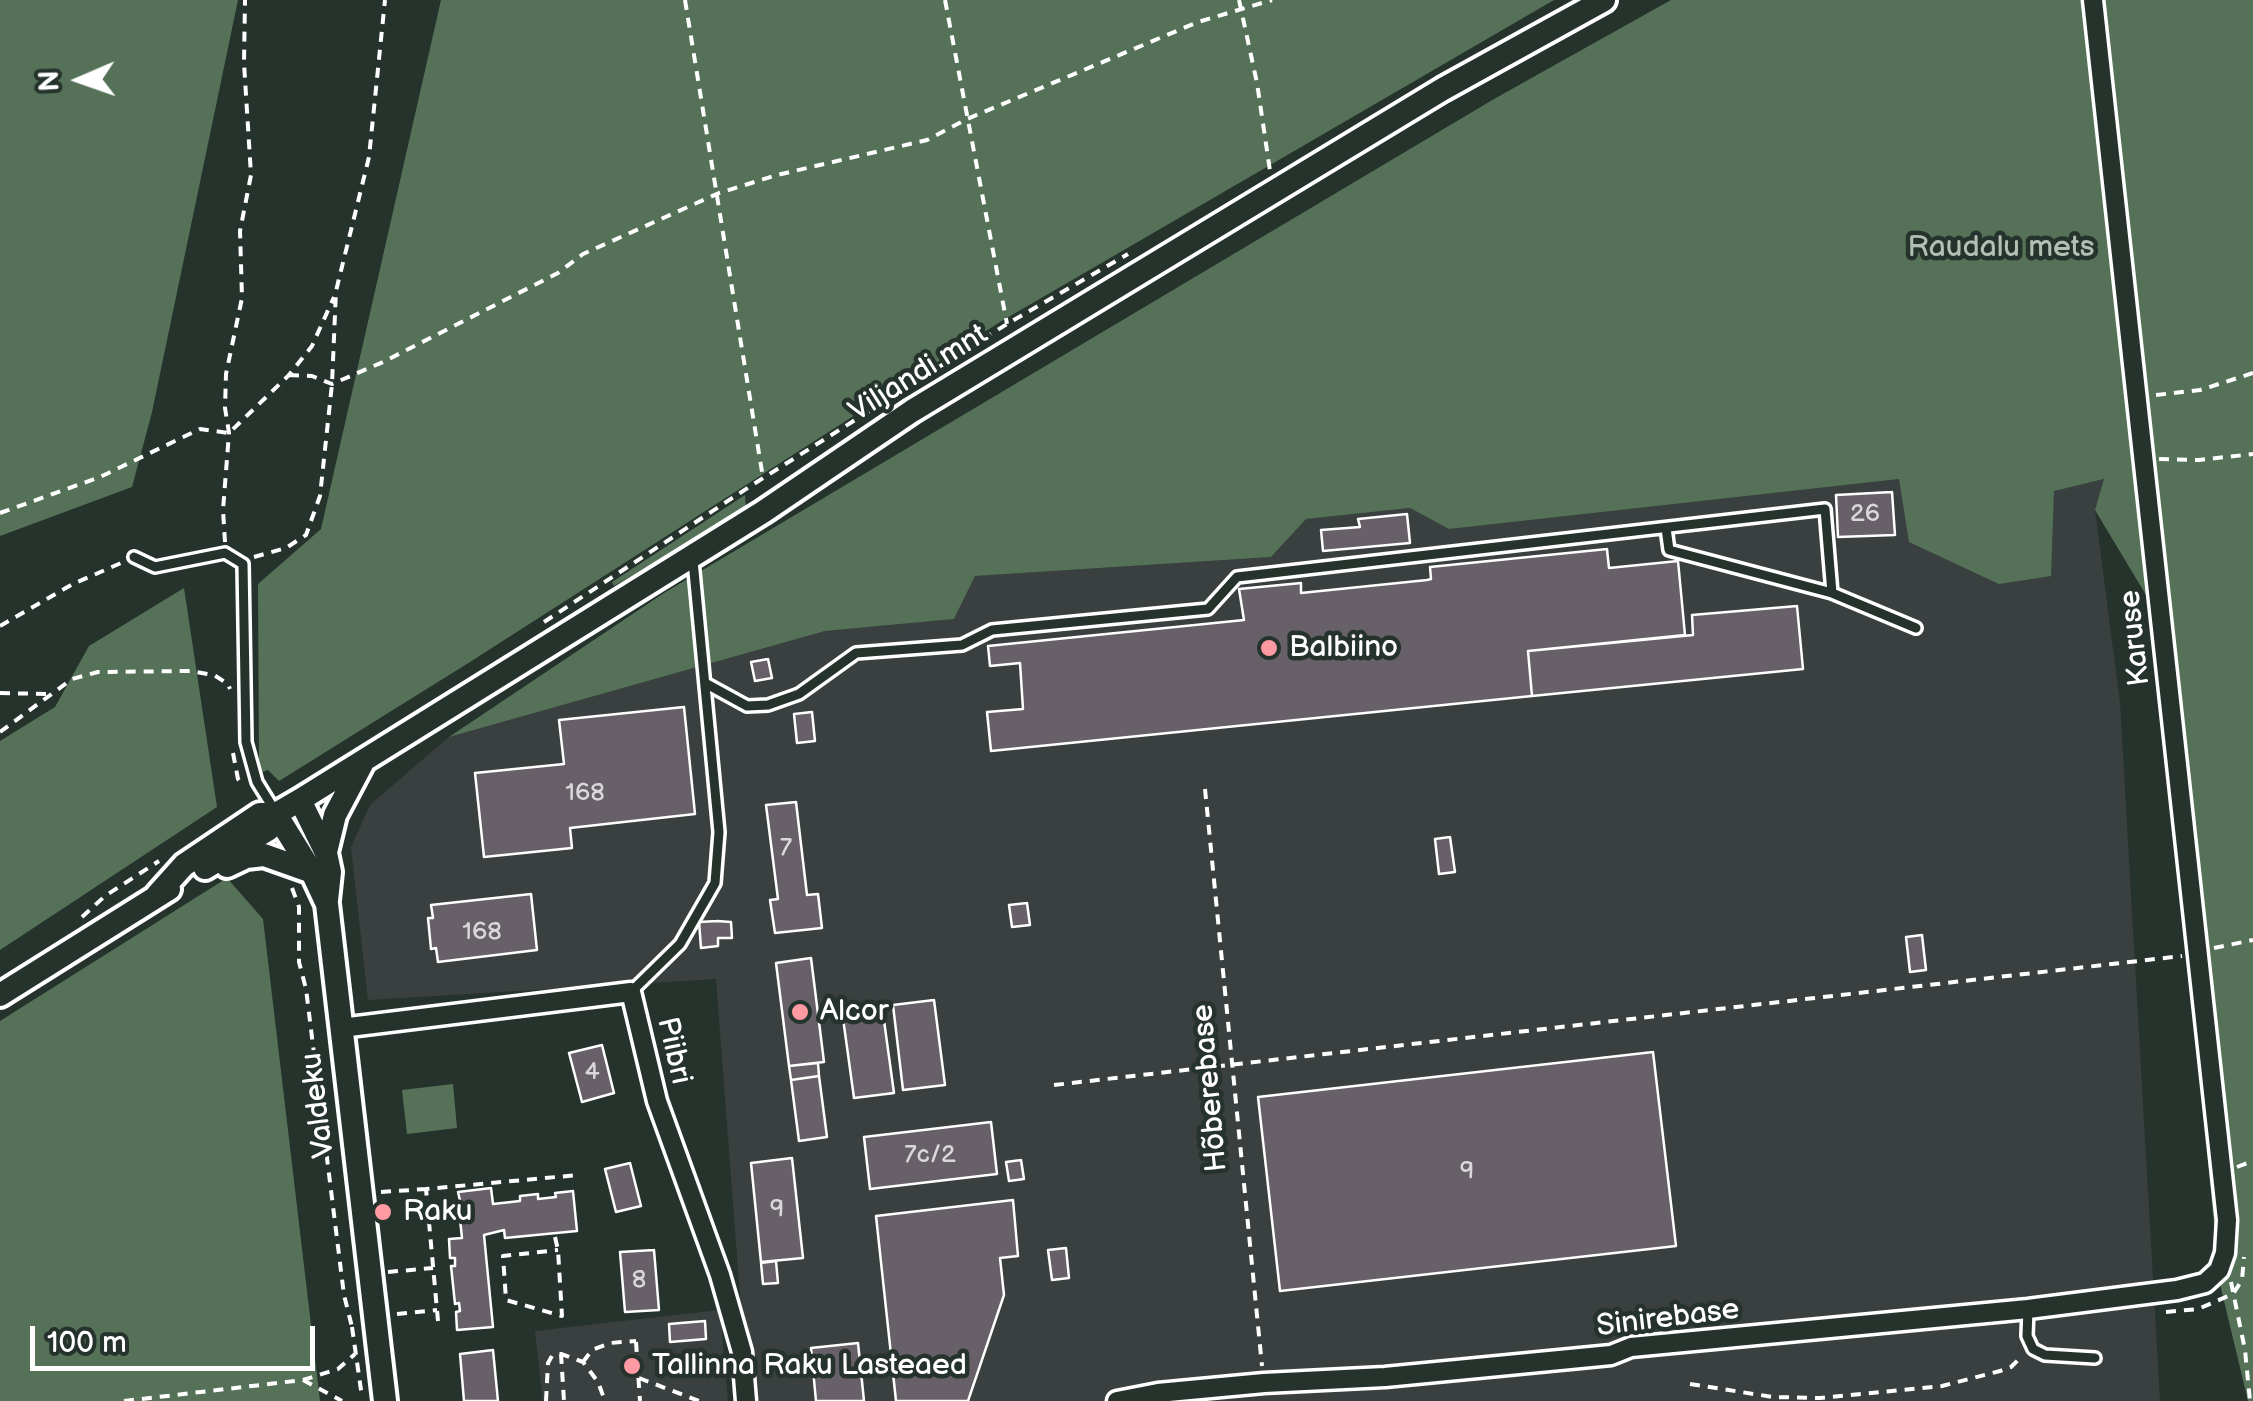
<!DOCTYPE html>
<html>
<head>
<meta charset="utf-8">
<style>
  body { margin:0 }
  #map { position:relative; width:2253px; height:1401px; overflow:hidden; background:#26332d; font-family:"Balsamiq Sans",sans-serif }
  canvas { display:block }
  .north { position:absolute; left:30px; top:30px; width:100px; height:100px; -webkit-text-stroke:8px #26332d; paint-order:stroke; rotate:268deg; font-size:28px; font-weight:700; line-height:40px; text-align:center; color:#fff }
  .north::after { content:''; display:block; margin:auto; width:35px; height:45px; background:#fff; clip-path:polygon(50% 0,100% 100%,50% 72%,0 100%) }
  .scale { position:absolute; left:30px; top:1326px; width:285px; height:45px; box-sizing:border-box; border:5px solid #fff; border-top:0; padding-left:12px; font-size:30px; line-height:35px; white-space:nowrap; color:#fff; -webkit-text-stroke:8px #26332d; paint-order:stroke }
</style>
</head>
<body>
<div id="map">
<canvas width="2253" height="1401"></canvas>
<div class="north">N</div>
<div class="scale">100 m</div>
</div>
<script>
const ctx = document.querySelector('canvas').getContext('2d');
ctx.lineJoin = 'round';
function fill(path, color) { ctx.fillStyle = color; ctx.fill(path, 'evenodd'); }
const poly = rows => new Path2D(rows.map(r => 'M' + r).join(''));
function trace(path, color, width, dash) { ctx.strokeStyle = color; ctx.lineWidth = width; ctx.lineCap = dash ? 'butt' : 'round'; ctx.setLineDash(dash || []); ctx.stroke(path); }
function write(font, color, halo, rows, align = 'center') {
  ctx.font = font + ' "Balsamiq Sans",sans-serif'; ctx.lineWidth = 9; ctx.setLineDash([]); ctx.textBaseline = 'middle'; ctx.strokeStyle = halo; ctx.fillStyle = color; for (const [text, x, y, turn = 0] of rows) {
    ctx.save(); ctx.translate(x, y); ctx.rotate((+turn || 0) * Math.PI / 180); ctx.textAlign = isNaN(turn) ? turn : align; if (halo) ctx.strokeText(text, 0, 0); ctx.fillText(text, 0, 0); ctx.restore();
  }
}
fill(poly([
  [1899,479,2054,490,2105,479,2095,510,2120,703,2160,1401,748,1401,716,979,368,1000,351,847,370,805,449,737,825,631,954,619,975,576,1271,557,1306,519,1410,508,1449,529],
  [720,1310,728,1401,543,1401,535,1331]
]), '#3a403f');
fill(poly([
  [0,0,238,0,152,412,132,487,0,536],
  [441,0,1554,0,1000,322,470,662,279,781,268,770,262,772,259,759,258,584,321,529],
  [1671,0,2253,0,2253,1401,2248,1401,2219,1280,2158,615,2095,510,2104,479,2054,491,2051,576,1999,584,1909,542,1899,479,1449,529,1410,508,1306,519,1271,557,975,576,954,619,825,631,449,737,664,593,1494,99],
  [745,495,746,509,614,586,612,582],
  [184,588,217,807,0,950,0,741,55,707,89,646],
  [227,878,263,919,320,1401,0,1401,0,1021],
  [453,1084,457,1128,407,1134,402,1090]
]), '#557259');
const building = poly([
  [1892,492,1895,535,1838,537,1836,495,1892,492],
  [1407,514,1410,543,1323,551,1321,530,1360,527,1358,519,1407,514],
  [1607,549,1609,568,1678,561,1685,635,1528,651,1532,696,991,751,987,712,1023,709,1020,663,990,666,988,646,1244,620,1239,589,1301,583,1301,593,1427,580,1431,579,1430,567,1607,549],
  [1797,606,1803,669,1532,696,1528,651,1693,635,1692,615,1797,606],
  [768,659,772,678,755,681,751,662,768,659],
  [684,707,695,814,570,828,572,848,484,857,475,773,564,764,559,720,684,707],
  [812,712,815,741,797,743,794,714,812,712],
  [796,802,807,895,818,894,822,928,775,933,770,900,778,899,766,805,796,802],
  [1450,837,1455,872,1439,874,1435,839,1450,837],
  [531,894,537,950,438,962,436,948,431,949,428,918,433,918,431,905,531,894],
  [1027,903,1030,925,1012,927,1009,905,1027,903],
  [717,921,731,922,732,938,718,938,718,946,701,948,699,922,717,921],
  [1922,935,1926,970,1910,972,1906,937,1922,935],
  [811,958,824,1062,789,1066,776,963,811,958],
  [934,1000,945,1085,903,1090,893,1005,934,1000],
  [882,1006,894,1093,854,1098,842,1011,882,1006],
  [602,1045,614,1093,582,1102,569,1053,602,1045],
  [1653,1052,1676,1246,1280,1291,1258,1097,1653,1052],
  [818,1063,819,1076,791,1080,789,1066,818,1063],
  [819,1076,827,1137,799,1141,791,1080,819,1076],
  [991,1122,997,1174,870,1189,864,1137,991,1122],
  [792,1158,803,1258,761,1262,751,1163,792,1158],
  [1021,1160,1024,1179,1009,1181,1006,1162,1021,1160],
  [630,1163,641,1206,616,1212,605,1169,630,1163],
  [491,1188,493,1204,520,1201,520,1196,538,1194,538,1199,556,1197,555,1193,573,1191,577,1231,505,1238,504,1230,484,1235,493,1327,457,1330,456,1312,460,1311,459,1303,455,1304,451,1266,455,1266,455,1258,450,1258,449,1239,462,1238,460,1219,464,1218,458,1192,491,1188],
  [1013,1200,1018,1256,1000,1258,1004,1295,968,1401,896,1401,876,1216,1013,1200],
  [1066,1248,1069,1278,1052,1280,1048,1250,1066,1248],
  [654,1250,659,1310,625,1312,620,1252,654,1250],
  [776,1261,778,1283,763,1284,761,1263,776,1261],
  [705,1321,706,1339,670,1342,669,1324,705,1321],
  [858,1343,864,1401,816,1401,811,1348,858,1343],
  [493,1350,498,1401,464,1401,460,1354,493,1350]
]);
fill(building, '#686068');
trace(building, '#fff', 2.5);
const lane = poly([
  [1666,528,1669,550,1832,593],
  [134,557,155,567,225,553,243,564,246,742,257,782,275,811],
  [705,683,747,706,768,705,799,694,856,653,962,645,992,630,1208,609,1237,577,1825,509,1832,593,1916,628],
  [631,992,680,944,715,883,719,832,693,561],
  [2028,1309,2027,1336,2033,1349,2045,1355,2095,1358]
]);
const street = poly([
  [341,1028,631,992,657,1101,720,1275,742,1352,746,1401],
  [1117,1401,1158,1393,1264,1383,1385,1377,1611,1355,1631,1347,2028,1309,2177,1290,2205,1283,2219,1270,2225,1253,2227,1220,2093,0]
]);
const secondary = poly([
  [300,800,326,853,330,872,327,900],
  [276,814,312,872,327,904,385,1401],
  [326,852,335,815,363,762],
  [227,866,246,857,264,855,312,872],
  [205,868,269,829,276,814],
  [157,895,184,865,260,814,276,814,300,800,763,512,912,411,1443,89,1604,0],
  [0,995,169,889]
]);
trace(lane, '#fff', 16);
trace(street, '#fff', 25);
trace(secondary, '#fff', 30);
trace(poly([
  [685,0,763,478],
  [945,0,1007,324],
  [1239,0,1257,83,1270,171],
  [289,375,312,376,332,384,383,362,558,273,583,254,719,193,777,175,927,140,967,119,1198,22,1272,0],
  [2156,395,2200,390,2253,373],
  [2159,459,2199,460,2253,454],
  [0,513,100,477,200,429,229,433,289,375,312,346,334,297],
  [225,542,223,510,229,433,225,408,226,374,242,298,240,231,251,175,244,63,245,0],
  [254,557,286,548,306,535,320,496,332,384,336,291,369,157,385,0],
  [544,622,749,487,1007,324,1128,254],
  [0,626,73,584,121,563],
  [0,693,47,694],
  [0,732,72,679,98,672,190,671,214,675,228,684,230,689],
  [233,753,238,779,243,786],
  [1205,789,1262,1366],
  [292,888,299,907,299,962,306,989,344,1295,352,1327,357,1327],
  [82,917,105,896,159,861],
  [2214,948,2253,940],
  [1054,1085,2182,956],
  [2237,1167,2253,1161],
  [381,1192,426,1189],
  [555,1237,558,1250,562,1316,506,1300,503,1256,558,1250],
  [388,1272,433,1268],
  [2231,1282,2245,1350,2250,1401],
  [2166,1312,2198,1309,2233,1294,2242,1280,2244,1257],
  [397,1314,437,1310],
  [438,1321,426,1189,578,1175],
  [352,1327,362,1397],
  [636,1342,640,1401],
  [561,1354,564,1401],
  [583,1362,592,1350,610,1343,636,1341],
  [639,1378,699,1401],
  [303,1380,342,1401],
  [1690,1384,1773,1397,1820,1398,1942,1386,2000,1371,2011,1367,2021,1357],
  [124,1401,303,1380,338,1369,355,1354],
  [546,1401,548,1363,552,1356,561,1354,583,1362,598,1382,605,1401]
]), '#fff', 4, [10, 8]);
trace(lane, '#26332d', 9);
trace(street, '#26332d', 18);
trace(secondary, '#26332d', 22);
for (const [x, y, r, color] of [
  [1269,648,10,"#ff9aa2"],
  [800,1012,10,"#ff9aa2"],
  [383,1212,10,"#ff9aa2"],
  [632,1366,10,"#ff9aa2"]
]) { const dot = new Path2D(); dot.arc(x, y, r, 0, 2 * Math.PI); ctx.fillStyle = color; ctx.fill(dot); trace(dot, '#26332d', 4); }
write('25px', '#d9d7d9', null, [
  ["26",1865,515],
  ["168",585,794],
  ["7",786,849],
  ["168",482,933],
  ["4",592,1073],
  ["7c/2",930,1156],
  ["9",1467,1172],
  ["9",777,1210],
  ["8",639,1281]
]);
write('30px', '#b2c0b4', '#26332d', [
  ["Raudalu mets",2001,248]
]);
write('30px', '#fff', '#26332d', [
  ["Viljandi mnt",919,374,-32],
  ["Karuse",2136,638,-96],
  ["Piibri",673,1051,77],
  ["Hõberebase",1211,1088,-95],
  ["Valdeku",319,1105,-97],
  ["Sinirebase",1668,1319,-7]
]);
write('30px', '#fff', '#26332d', [
  ["Balbiino",1289,648],
  ["Alcor",820,1012],
  ["Raku",403,1212],
  ["Tallinna Raku Lasteaed",652,1366]
], 'left');
</script>
</body>
</html>
